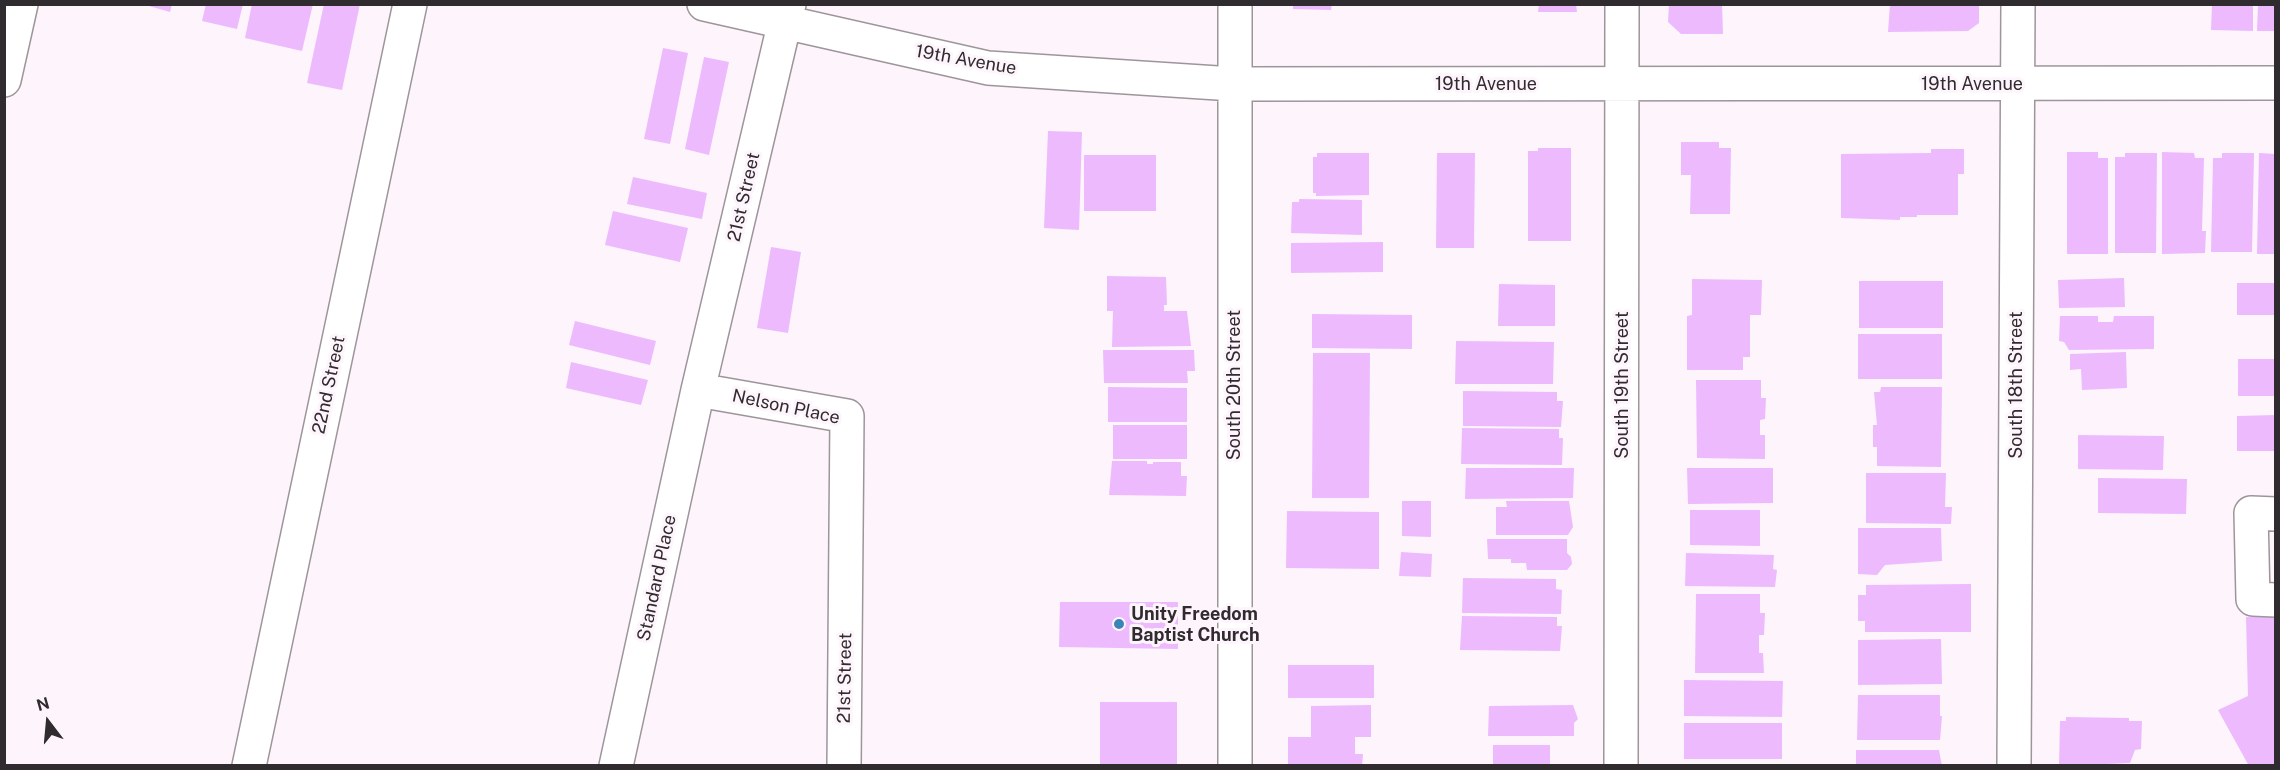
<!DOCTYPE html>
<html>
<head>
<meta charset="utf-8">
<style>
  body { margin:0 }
  #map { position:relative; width:2280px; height:770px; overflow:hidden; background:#fef4fb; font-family:"Public Sans",sans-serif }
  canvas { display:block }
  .frame { position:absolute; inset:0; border:6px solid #2f2b2e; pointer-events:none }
  .north { position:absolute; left:18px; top:692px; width:60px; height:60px; -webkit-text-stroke:4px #fef4fb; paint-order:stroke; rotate:344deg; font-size:16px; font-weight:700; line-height:24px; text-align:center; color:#2f2b2e }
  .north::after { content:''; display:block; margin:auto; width:21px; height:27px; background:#2f2b2e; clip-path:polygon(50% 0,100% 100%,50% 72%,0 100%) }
</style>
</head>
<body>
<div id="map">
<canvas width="2280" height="770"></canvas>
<div class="frame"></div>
<div class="north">N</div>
</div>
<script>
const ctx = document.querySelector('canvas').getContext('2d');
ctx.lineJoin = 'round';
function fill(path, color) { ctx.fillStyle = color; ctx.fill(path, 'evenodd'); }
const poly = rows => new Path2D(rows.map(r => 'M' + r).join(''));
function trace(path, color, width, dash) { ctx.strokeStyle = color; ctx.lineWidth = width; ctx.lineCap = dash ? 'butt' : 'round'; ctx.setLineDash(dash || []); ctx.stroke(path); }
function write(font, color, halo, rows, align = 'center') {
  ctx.font = font + ' "Public Sans",sans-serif'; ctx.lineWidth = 6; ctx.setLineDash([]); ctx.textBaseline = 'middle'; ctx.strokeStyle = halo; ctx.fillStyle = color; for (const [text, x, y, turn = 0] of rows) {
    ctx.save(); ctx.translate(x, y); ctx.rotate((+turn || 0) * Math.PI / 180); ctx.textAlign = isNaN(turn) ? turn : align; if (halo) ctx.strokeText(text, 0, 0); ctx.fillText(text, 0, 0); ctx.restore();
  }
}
fill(poly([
  [142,4,172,4,170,12],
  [206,4,243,4,237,29,202,21],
  [252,4,313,4,302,51,245,38],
  [324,4,360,4,342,90,307,83],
  [1293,4,1332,4,1331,10,1293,9],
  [1539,4,1576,4,1577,12,1538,12],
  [1669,4,1722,4,1723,34,1681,34,1668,22],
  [1890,4,1979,4,1979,23,1968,31,1888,32],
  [2212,4,2253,4,2253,31,2211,30],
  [2258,4,2276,4,2276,31,2257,31],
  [663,48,688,53,670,144,644,139],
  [704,57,729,62,709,155,685,149],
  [1048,131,1082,132,1079,230,1044,228],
  [1681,142,1719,142,1719,148,1731,148,1730,214,1690,214,1691,175,1681,175],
  [1538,148,1571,148,1571,241,1528,241,1528,151,1538,151],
  [1931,149,1964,149,1964,174,1958,174,1958,215,1917,215,1917,217,1900,217,1900,220,1841,218,1841,154,1931,153],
  [2067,152,2098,152,2098,158,2108,158,2108,254,2067,254],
  [2162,152,2194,153,2195,158,2204,158,2202,231,2206,231,2205,253,2162,254],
  [1317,153,1369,153,1369,195,1316,196,1316,193,1313,193,1313,157,1317,157],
  [1437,153,1475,153,1474,248,1436,248],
  [2125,153,2157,153,2156,253,2115,253,2115,157,2125,157],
  [2222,153,2254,153,2252,252,2211,252,2213,158,2222,158],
  [2259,153,2276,154,2276,254,2257,254],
  [1084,155,1156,155,1156,211,1084,211],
  [633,177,707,193,702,219,627,204],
  [1299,199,1362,200,1362,235,1291,233,1292,202,1299,202],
  [613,211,688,228,680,262,605,245],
  [1383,242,1383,272,1291,273,1291,243],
  [771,247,801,252,788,333,757,328],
  [1107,276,1166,277,1167,305,1164,305,1164,311,1187,311,1191,346,1112,347,1113,311,1107,311],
  [2124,278,2125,307,2059,308,2058,280],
  [1692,279,1762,280,1761,315,1750,315,1750,357,1743,357,1743,370,1687,370,1687,316,1692,315],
  [1859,281,1943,281,1943,328,1859,328],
  [2237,283,2276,283,2276,315,2237,315],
  [1499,284,1555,285,1555,326,1498,326],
  [1312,314,1412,315,1412,349,1312,348],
  [2060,316,2098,316,2098,322,2113,322,2114,316,2154,316,2154,349,2069,350,2064,342,2059,341],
  [575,321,656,341,650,365,569,345],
  [1858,334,1942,334,1942,379,1858,379],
  [1456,341,1554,342,1553,384,1455,384],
  [1103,350,1194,350,1195,371,1187,371,1188,383,1104,383],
  [2126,352,2127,388,2082,390,2081,369,2070,370,2070,354],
  [1313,353,1370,353,1369,498,1312,498],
  [2238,359,2276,359,2276,396,2238,396],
  [571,362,648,380,641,405,566,388],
  [1696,380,1761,380,1761,398,1766,398,1765,419,1760,420,1760,435,1765,435,1765,459,1697,458],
  [1108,387,1187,388,1187,422,1108,422],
  [1881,387,1942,387,1941,467,1877,466,1877,447,1873,447,1873,425,1877,425,1874,392,1880,392],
  [1463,391,1557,392,1557,401,1563,401,1561,427,1463,426],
  [2276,415,2276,451,2237,451,2237,416],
  [1113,425,1187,425,1187,459,1113,459],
  [1462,428,1559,429,1559,438,1563,438,1562,465,1461,464],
  [2078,435,2164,436,2163,470,2078,469],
  [1112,461,1147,461,1147,464,1153,464,1153,462,1181,462,1181,476,1187,476,1186,496,1109,495],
  [1466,468,1574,468,1573,498,1465,499],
  [1687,468,1773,468,1773,503,1688,504],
  [1866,473,1946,473,1945,507,1952,507,1951,524,1866,523],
  [2098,478,2187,479,2186,514,2098,513],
  [1402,501,1431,501,1431,537,1402,536],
  [1506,501,1569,501,1573,527,1568,535,1496,535,1496,507,1507,507],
  [1690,510,1760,510,1760,546,1690,545],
  [1287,511,1379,512,1379,569,1286,568],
  [1858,528,1941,528,1942,561,1885,565,1877,575,1858,574],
  [1487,539,1567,539,1567,553,1571,557,1572,564,1567,570,1527,570,1526,563,1511,563,1511,559,1488,559],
  [1401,552,1432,554,1431,577,1399,576],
  [1686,553,1774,555,1773,569,1777,570,1775,587,1685,586],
  [1463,578,1556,579,1556,589,1562,590,1561,614,1462,613],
  [1971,584,1971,632,1865,632,1865,621,1858,621,1858,595,1866,595,1866,585],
  [1696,594,1760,594,1760,613,1765,613,1764,635,1759,635,1759,653,1763,653,1764,673,1695,673],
  [1060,602,1178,602,1178,649,1059,647],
  [1462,616,1557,617,1557,626,1562,626,1560,651,1460,650],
  [2246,617,2276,617,2276,766,2249,766,2218,710,2248,696],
  [1941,639,1942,684,1858,685,1858,640],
  [1288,665,1374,665,1374,698,1288,698],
  [1684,680,1783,681,1782,717,1684,716],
  [1858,695,1940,695,1940,716,1942,716,1940,740,1857,740],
  [1100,702,1177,702,1177,766,1100,766],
  [1371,705,1371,737,1355,737,1355,754,1363,754,1362,766,1288,766,1288,737,1311,737,1311,706],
  [1573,705,1578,719,1574,723,1574,736,1488,736,1489,706],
  [2066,717,2129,718,2129,721,2142,721,2141,749,2135,750,2130,763,2059,766,2060,721,2066,721],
  [1684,723,1782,723,1782,759,1684,759],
  [1493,745,1550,745,1550,766,1493,766],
  [1856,750,1939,750,1942,766,1856,766]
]), '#edbafe');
const minor = poly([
  [704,4,988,68,1233,84,2276,83],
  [1235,4,1235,766],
  [4,80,21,4],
  [698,390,847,416,844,766],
  [2276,514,2251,513,2253,599,2276,600],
  [249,766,410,4],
  [616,766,698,390,789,4],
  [1621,766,1622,4],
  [2014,766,2018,4]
]);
trace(minor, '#9e959b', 36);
trace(minor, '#fff', 33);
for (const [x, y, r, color] of [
  [1119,624,6,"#3b84b8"]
]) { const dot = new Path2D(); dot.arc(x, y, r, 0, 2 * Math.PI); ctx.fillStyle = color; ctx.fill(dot); trace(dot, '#fef4fb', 2); }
write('18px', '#2f2b2e', '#fef4fb', [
  ["19th Avenue",966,60,10],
  ["19th Avenue",1486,84],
  ["19th Avenue",1972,84],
  ["21st Street",744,197,-77],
  ["22nd Street",329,385,-78],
  ["South 20th Street",1234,385,-90],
  ["South 19th Street",1622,385,-90],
  ["South 18th Street",2016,385,-90],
  ["Nelson Place",786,407,12],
  ["Standard Place",657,578,-78],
  ["21st Street",845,678,-89]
]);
write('bold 18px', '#2f2b2e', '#fef4fb', [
  ["Unity Freedom",1131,614],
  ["Baptist Church",1131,635]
], 'left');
</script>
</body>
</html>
